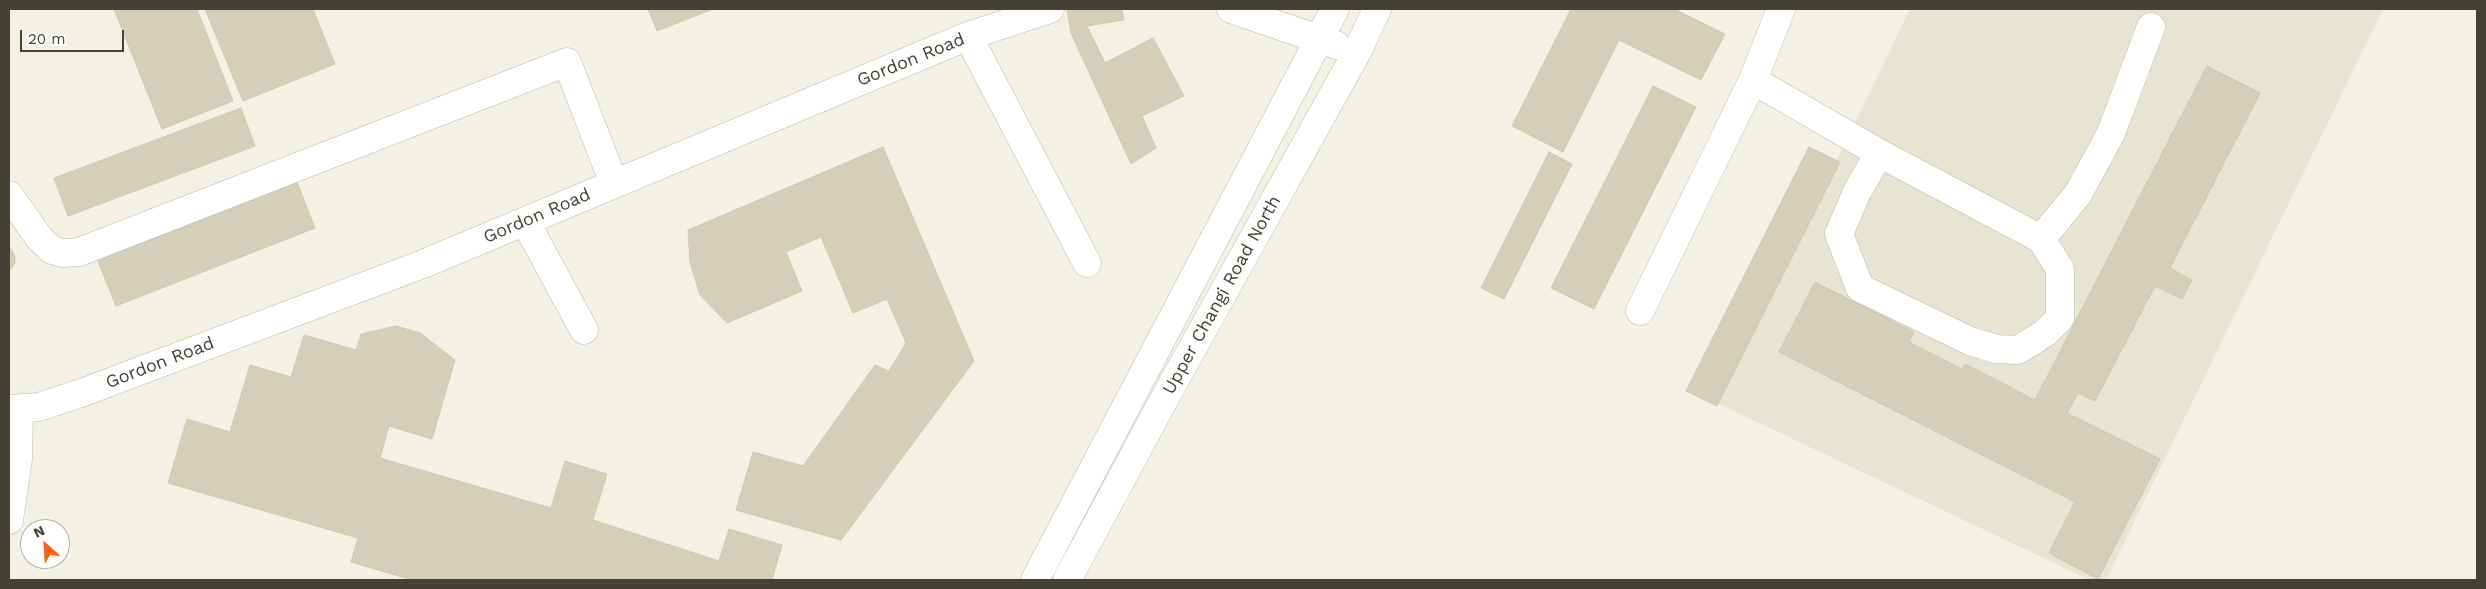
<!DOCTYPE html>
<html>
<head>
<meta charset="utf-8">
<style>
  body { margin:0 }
  #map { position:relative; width:2486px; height:589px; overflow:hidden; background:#f2f1e4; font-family:"Work Sans",sans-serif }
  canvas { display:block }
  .frame { position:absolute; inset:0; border:10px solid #454134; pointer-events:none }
  .north { position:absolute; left:20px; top:519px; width:50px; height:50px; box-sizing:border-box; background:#fff; border:1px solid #b5b3ae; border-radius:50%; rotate:334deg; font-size:14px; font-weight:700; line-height:20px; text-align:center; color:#454134 }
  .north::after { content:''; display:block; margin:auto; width:18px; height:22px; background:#fe600f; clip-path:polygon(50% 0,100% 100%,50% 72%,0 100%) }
  .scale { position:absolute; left:20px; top:30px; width:104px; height:22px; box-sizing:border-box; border:2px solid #454134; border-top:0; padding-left:6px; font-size:15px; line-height:18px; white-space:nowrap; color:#454134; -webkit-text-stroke:4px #fff; paint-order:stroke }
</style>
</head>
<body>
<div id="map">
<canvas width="2486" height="589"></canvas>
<div class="frame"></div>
<div class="north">N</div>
<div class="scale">20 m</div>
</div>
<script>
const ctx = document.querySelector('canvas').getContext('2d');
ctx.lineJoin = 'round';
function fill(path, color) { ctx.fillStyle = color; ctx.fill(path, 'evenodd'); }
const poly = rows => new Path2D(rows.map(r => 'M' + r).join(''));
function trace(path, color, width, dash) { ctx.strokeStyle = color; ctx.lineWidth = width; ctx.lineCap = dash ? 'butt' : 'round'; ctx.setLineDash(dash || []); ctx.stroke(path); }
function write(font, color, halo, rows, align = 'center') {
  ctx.font = font + ' "Work Sans",sans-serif'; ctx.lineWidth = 5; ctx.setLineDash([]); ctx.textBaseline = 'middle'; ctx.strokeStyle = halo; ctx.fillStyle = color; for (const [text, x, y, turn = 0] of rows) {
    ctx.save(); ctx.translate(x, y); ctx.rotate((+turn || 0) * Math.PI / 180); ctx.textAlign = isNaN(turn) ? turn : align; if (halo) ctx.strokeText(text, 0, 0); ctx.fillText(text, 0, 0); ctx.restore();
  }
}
fill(poly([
  [1910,9,2383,9,2106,580,2090,580,1719,404]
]), '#e7e4d2');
const building = poly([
  [114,9,197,9,233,101,162,129,114,9],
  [205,9,313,9,335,64,243,101,205,9],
  [648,9,713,9,657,31,648,9],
  [1067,9,1122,9,1124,20,1087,26,1105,63,1153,38,1184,96,1142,116,1156,148,1131,164,1071,33,1067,9],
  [1571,9,1674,9,1725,34,1701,80,1619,40,1563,152,1512,126,1571,9],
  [2207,66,2260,93,2170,268,2192,280,2182,299,2155,286,2095,401,2078,393,2067,413,2160,459,2098,579,2049,553,2075,502,1779,352,1815,282,1914,332,1909,342,1962,369,1965,364,2035,400,2207,66],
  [1653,86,1696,107,1594,309,1551,288,1653,86],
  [241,108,255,146,68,216,54,178,241,108],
  [883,147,974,361,841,540,736,510,753,452,803,466,875,365,889,371,906,343,887,299,853,313,821,237,786,252,802,291,727,323,700,295,690,262,688,230,883,147],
  [1809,147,1840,162,1717,406,1686,391,1809,147],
  [1549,152,1572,164,1504,299,1481,288,1549,152],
  [293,172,315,228,116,306,94,251,293,172],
  [9,246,15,256,15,263,9,272,9,246],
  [396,326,420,333,455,360,432,439,389,426,380,458,551,508,565,461,607,474,593,520,719,561,729,529,782,545,772,580,412,580,351,562,358,538,168,483,187,419,230,432,250,365,291,377,304,335,356,350,361,334,396,326]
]);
fill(building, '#d4cfb9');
trace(building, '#cfc8ac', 1);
const minor = poly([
  [1231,9,1336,45],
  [968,36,1087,263],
  [1753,80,1879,153,2041,239,2060,269,2060,318,2045,333,2018,350,1996,349,1970,341,1860,288,1839,234,1857,192,1879,153],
  [9,195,40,239,52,250,63,253,79,252,567,62,614,184],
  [525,221,584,330],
  [2041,239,2078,194,2111,133,2151,27],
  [1640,311,1753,80,1781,9],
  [9,409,39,407,84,392,423,264,968,36,1050,9],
  [9,520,18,459,19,410],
  [1035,580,1335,9],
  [1067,580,1167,394,1357,52,1377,9]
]);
trace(minor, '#bebaa7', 29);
trace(minor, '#fff', 28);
write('18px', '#454134', '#fff', [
  ["Gordon Road",911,60,-22],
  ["Gordon Road",537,216,-23],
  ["Upper Changi Road North",1222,295,-61],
  ["Gordon Road",160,363,-21]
]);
</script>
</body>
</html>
